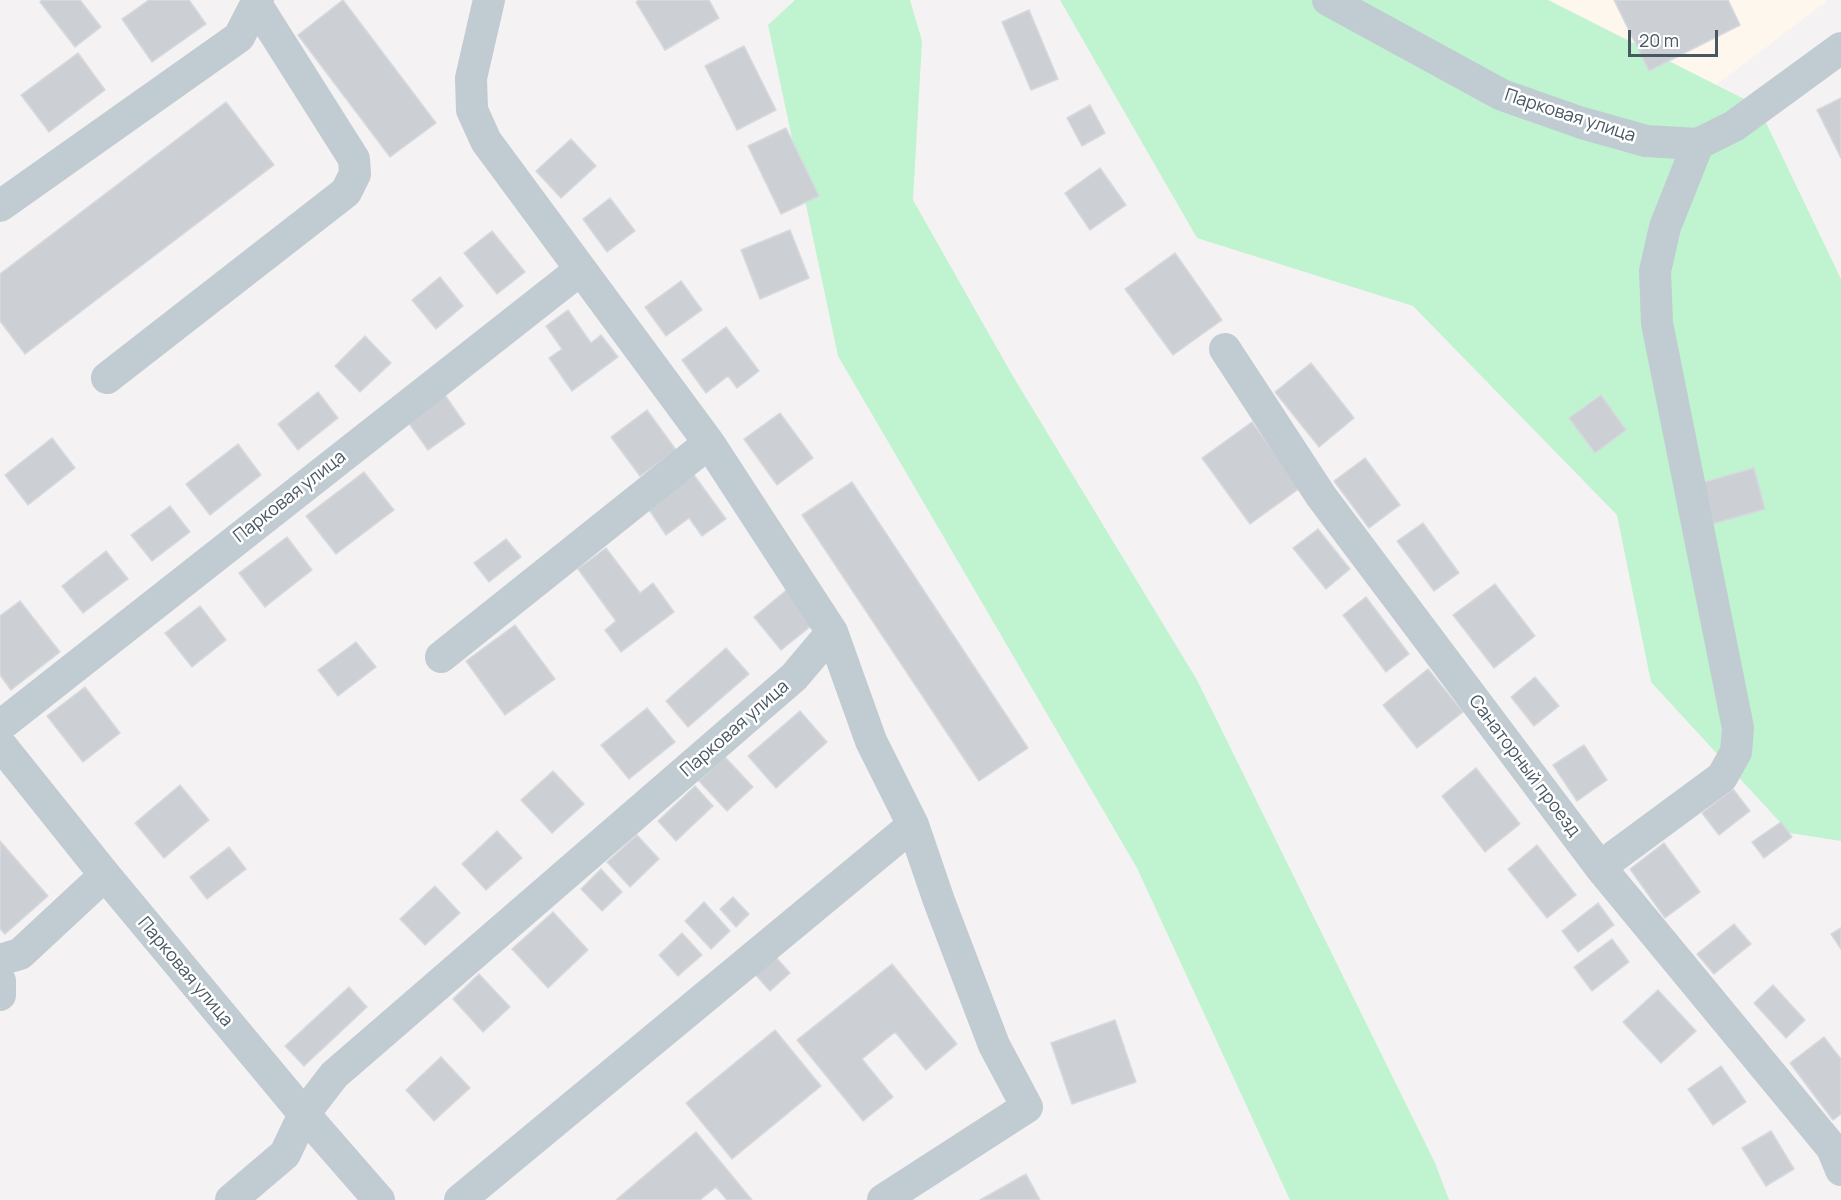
<!DOCTYPE html>
<html>
<head>
<meta charset="utf-8">
<style>
  body { margin:0 }
  #map { position:relative; width:1841px; height:1200px; overflow:hidden; background:#f5f2f3; font-family:Manrope,sans-serif }
  canvas { display:block }
  .scale { position:absolute; left:1628px; top:30px; width:90px; height:27px; box-sizing:border-box; border:3px solid #485862; border-top:0; padding-left:8px; font-size:18px; line-height:21px; white-space:nowrap; color:#485862; -webkit-text-stroke:4px #fff; paint-order:stroke }
</style>
</head>
<body>
<div id="map">
<canvas width="1841" height="1200"></canvas>
<div class="scale">20 m</div>
</div>
<script>
const ctx = document.querySelector('canvas').getContext('2d');
ctx.lineJoin = 'round';
function fill(path, color) { ctx.fillStyle = color; ctx.fill(path, 'evenodd'); }
const poly = rows => new Path2D(rows.map(r => 'M' + r).join(''));
function trace(path, color, width, dash) { ctx.strokeStyle = color; ctx.lineWidth = width; ctx.lineCap = dash ? 'butt' : 'round'; ctx.setLineDash(dash || []); ctx.stroke(path); }
function write(font, color, halo, rows, align = 'center') {
  ctx.font = font + ' Manrope,sans-serif'; ctx.lineWidth = 5; ctx.setLineDash([]); ctx.textBaseline = 'middle'; ctx.strokeStyle = halo; ctx.fillStyle = color; for (const [text, x, y, turn = 0] of rows) {
    ctx.save(); ctx.translate(x, y); ctx.rotate((+turn || 0) * Math.PI / 180); ctx.textAlign = isNaN(turn) ? turn : align; if (halo) ctx.strokeText(text, 0, 0); ctx.fillText(text, 0, 0); ctx.restore();
  }
}
fill(poly([
  [1549,0,1825,0,1826,2,1716,85]
]), '#fef7ed');
fill(poly([
  [795,0,910,0,922,41,913,200,1011,373,1197,680,1435,1163,1449,1200,1290,1200,1137,868,838,356,768,25],
  [1060,0,1548,0,1758,106,1841,279,1841,841,1790,833,1651,682,1617,515,1413,306,1197,238]
]), '#c0f3cf');
const building = poly([
  [42,0,80,0,101,27,75,47,40,2,42,0],
  [149,0,189,0,206,24,152,62,122,19,149,0],
  [343,0,436,123,390,157,298,35,343,0],
  [639,0,709,0,719,18,665,50,636,2,639,0],
  [1614,0,1728,0,1740,25,1649,71,1614,0],
  [1029,10,1058,79,1031,90,1002,22,1029,10],
  [744,46,776,110,737,130,705,66,744,46],
  [78,53,105,90,49,132,21,95,78,53],
  [1841,98,1841,158,1817,110,1841,98],
  [226,102,274,165,25,354,0,321,0,274,226,102],
  [1090,105,1105,133,1082,146,1067,118,1090,105],
  [786,128,819,196,781,214,748,146,786,128],
  [571,139,596,166,561,198,536,171,571,139],
  [1100,168,1126,205,1090,230,1065,193,1100,168],
  [610,198,635,231,607,252,583,219,610,198],
  [790,230,809,278,760,299,741,250,790,230],
  [492,231,525,272,497,294,464,253,492,231],
  [1175,253,1222,320,1173,355,1125,289,1175,253],
  [440,277,463,306,436,329,412,300,440,277],
  [681,281,702,310,666,336,645,307,681,281],
  [568,310,591,343,601,335,618,357,572,391,549,358,562,349,546,326,568,310],
  [726,327,759,371,737,388,728,376,706,393,682,360,726,327],
  [365,336,391,363,360,392,335,366,365,336],
  [1311,363,1354,418,1319,447,1275,392,1311,363],
  [318,392,338,418,298,450,278,424,318,392],
  [445,395,465,424,428,450,408,422,445,395],
  [1601,395,1626,430,1595,453,1569,418,1601,395],
  [647,410,676,450,640,476,611,437,647,410],
  [780,413,813,458,777,485,744,439,780,413],
  [1252,422,1300,488,1250,524,1202,458,1252,422],
  [52,438,75,468,28,505,5,475,52,438],
  [238,444,261,475,210,515,186,484,238,444],
  [1365,458,1400,505,1369,528,1334,481,1365,458],
  [1754,468,1765,509,1709,525,1697,484,1754,468],
  [364,472,394,510,336,554,306,516,364,472],
  [694,475,726,519,702,536,689,518,666,535,648,508,694,475],
  [852,482,1028,748,979,781,802,515,852,482],
  [170,506,190,532,152,561,131,535,170,506],
  [1423,523,1459,573,1434,591,1397,541,1423,523],
  [1318,529,1350,569,1326,589,1293,548,1318,529],
  [287,537,312,570,265,607,239,573,287,537],
  [506,539,521,557,489,582,474,563,506,539],
  [606,548,640,593,653,583,674,612,621,652,605,630,616,621,578,569,606,548],
  [106,551,128,579,83,613,62,586,106,551],
  [1495,584,1535,636,1494,668,1453,615,1495,584],
  [789,588,816,622,781,650,754,617,789,588],
  [1366,597,1409,654,1386,672,1343,615,1366,597],
  [20,601,60,652,11,690,0,675,0,616,20,601],
  [200,606,226,640,192,667,165,633,200,606],
  [515,625,555,679,505,715,466,661,515,625],
  [356,642,376,667,338,696,318,670,356,642],
  [726,648,749,674,688,727,666,701,726,648],
  [1428,669,1463,712,1417,748,1383,705,1428,669],
  [1535,677,1559,706,1534,726,1511,697,1535,677],
  [85,687,120,733,83,762,47,716,85,687],
  [647,708,675,742,629,779,601,745,647,708],
  [800,711,827,742,776,788,748,756,800,711],
  [1584,745,1607,780,1577,801,1553,765,1584,745],
  [725,757,753,787,727,811,699,781,725,757],
  [1476,768,1520,824,1485,852,1442,796,1476,768],
  [553,771,584,804,552,833,521,800,553,771],
  [180,785,209,820,164,858,135,823,180,785],
  [695,786,713,806,676,841,658,821,695,786],
  [1733,789,1750,811,1719,835,1702,813,1733,789],
  [1781,822,1792,837,1764,858,1752,842,1781,822],
  [497,831,522,858,486,890,462,864,497,831],
  [637,835,659,859,630,887,607,862,637,835],
  [0,841,48,896,5,934,0,929,0,841],
  [1664,843,1700,892,1665,918,1630,869,1664,843],
  [1537,845,1576,895,1547,918,1508,869,1537,845],
  [229,847,246,869,207,899,190,877,229,847],
  [601,869,622,892,602,911,581,889,601,869],
  [435,886,460,913,425,945,400,919,435,886],
  [733,897,749,914,736,927,720,909,733,897],
  [704,902,730,931,711,949,685,921,704,902],
  [1598,903,1614,925,1578,952,1562,931,1598,903],
  [553,912,588,950,548,988,512,949,553,912],
  [1734,924,1751,944,1714,974,1697,954,1734,924],
  [1841,928,1841,949,1831,934,1841,928],
  [682,933,702,955,678,976,659,955,682,933],
  [1612,939,1629,962,1592,991,1574,967,1612,939],
  [773,954,790,973,770,991,753,972,773,954],
  [892,964,957,1044,926,1070,895,1032,862,1059,893,1097,863,1121,797,1040,892,964],
  [479,974,510,1007,483,1032,453,999,479,974],
  [1773,985,1805,1020,1786,1038,1754,1003,1773,985],
  [349,987,367,1007,304,1066,285,1046,349,987],
  [1658,990,1696,1031,1661,1063,1623,1022,1658,990],
  [1115,1020,1136,1082,1072,1104,1051,1043,1115,1020],
  [775,1030,821,1086,732,1159,686,1103,775,1030],
  [1824,1037,1841,1059,1841,1114,1833,1120,1790,1063,1824,1037],
  [441,1057,470,1088,434,1121,406,1090,441,1057],
  [1721,1066,1746,1102,1713,1125,1688,1089,1721,1066],
  [1771,1131,1794,1169,1766,1186,1742,1148,1771,1131],
  [696,1132,752,1200,727,1200,716,1187,700,1200,616,1200,696,1132],
  [1026,1174,1040,1200,980,1200,1026,1174]
]);
fill(building, '#ccd0d5');
trace(building, '#d6d9de', 1.5);
trace(poly([
  [1328,0,1502,95,1582,123,1646,141,1698,144,1734,126,1841,48],
  [0,206,239,37,258,0],
  [1225,349,1321,496,1600,867,1832,1148,1841,1170],
  [107,378,346,192,355,174,354,159,256,4],
  [832,632,871,741,913,825,939,901,994,1045,1027,1107,883,1200],
  [441,657,709,443],
  [0,726,580,270],
  [0,744,105,875,304,1114,379,1200],
  [1600,867,1722,777,1736,752,1738,728,1657,323,1655,271,1665,227,1698,144],
  [0,960,20,954,105,875],
  [0,981,0,995],
  [231,1200,285,1154,304,1114,334,1075,794,677,832,632,709,443,486,141,472,110,471,78,489,0],
  [460,1200,913,825]
]), '#c0cbd2', 32);
write('18px', '#485862', '#fff', [
  ["Парковая улица",1570,116,18],
  ["Парковая улица",290,497,-38],
  ["Парковая улица",735,729,-41],
  ["Санаторный проезд",1524,766,53],
  ["Парковая улица",185,972,50]
]);
</script>
</body>
</html>
